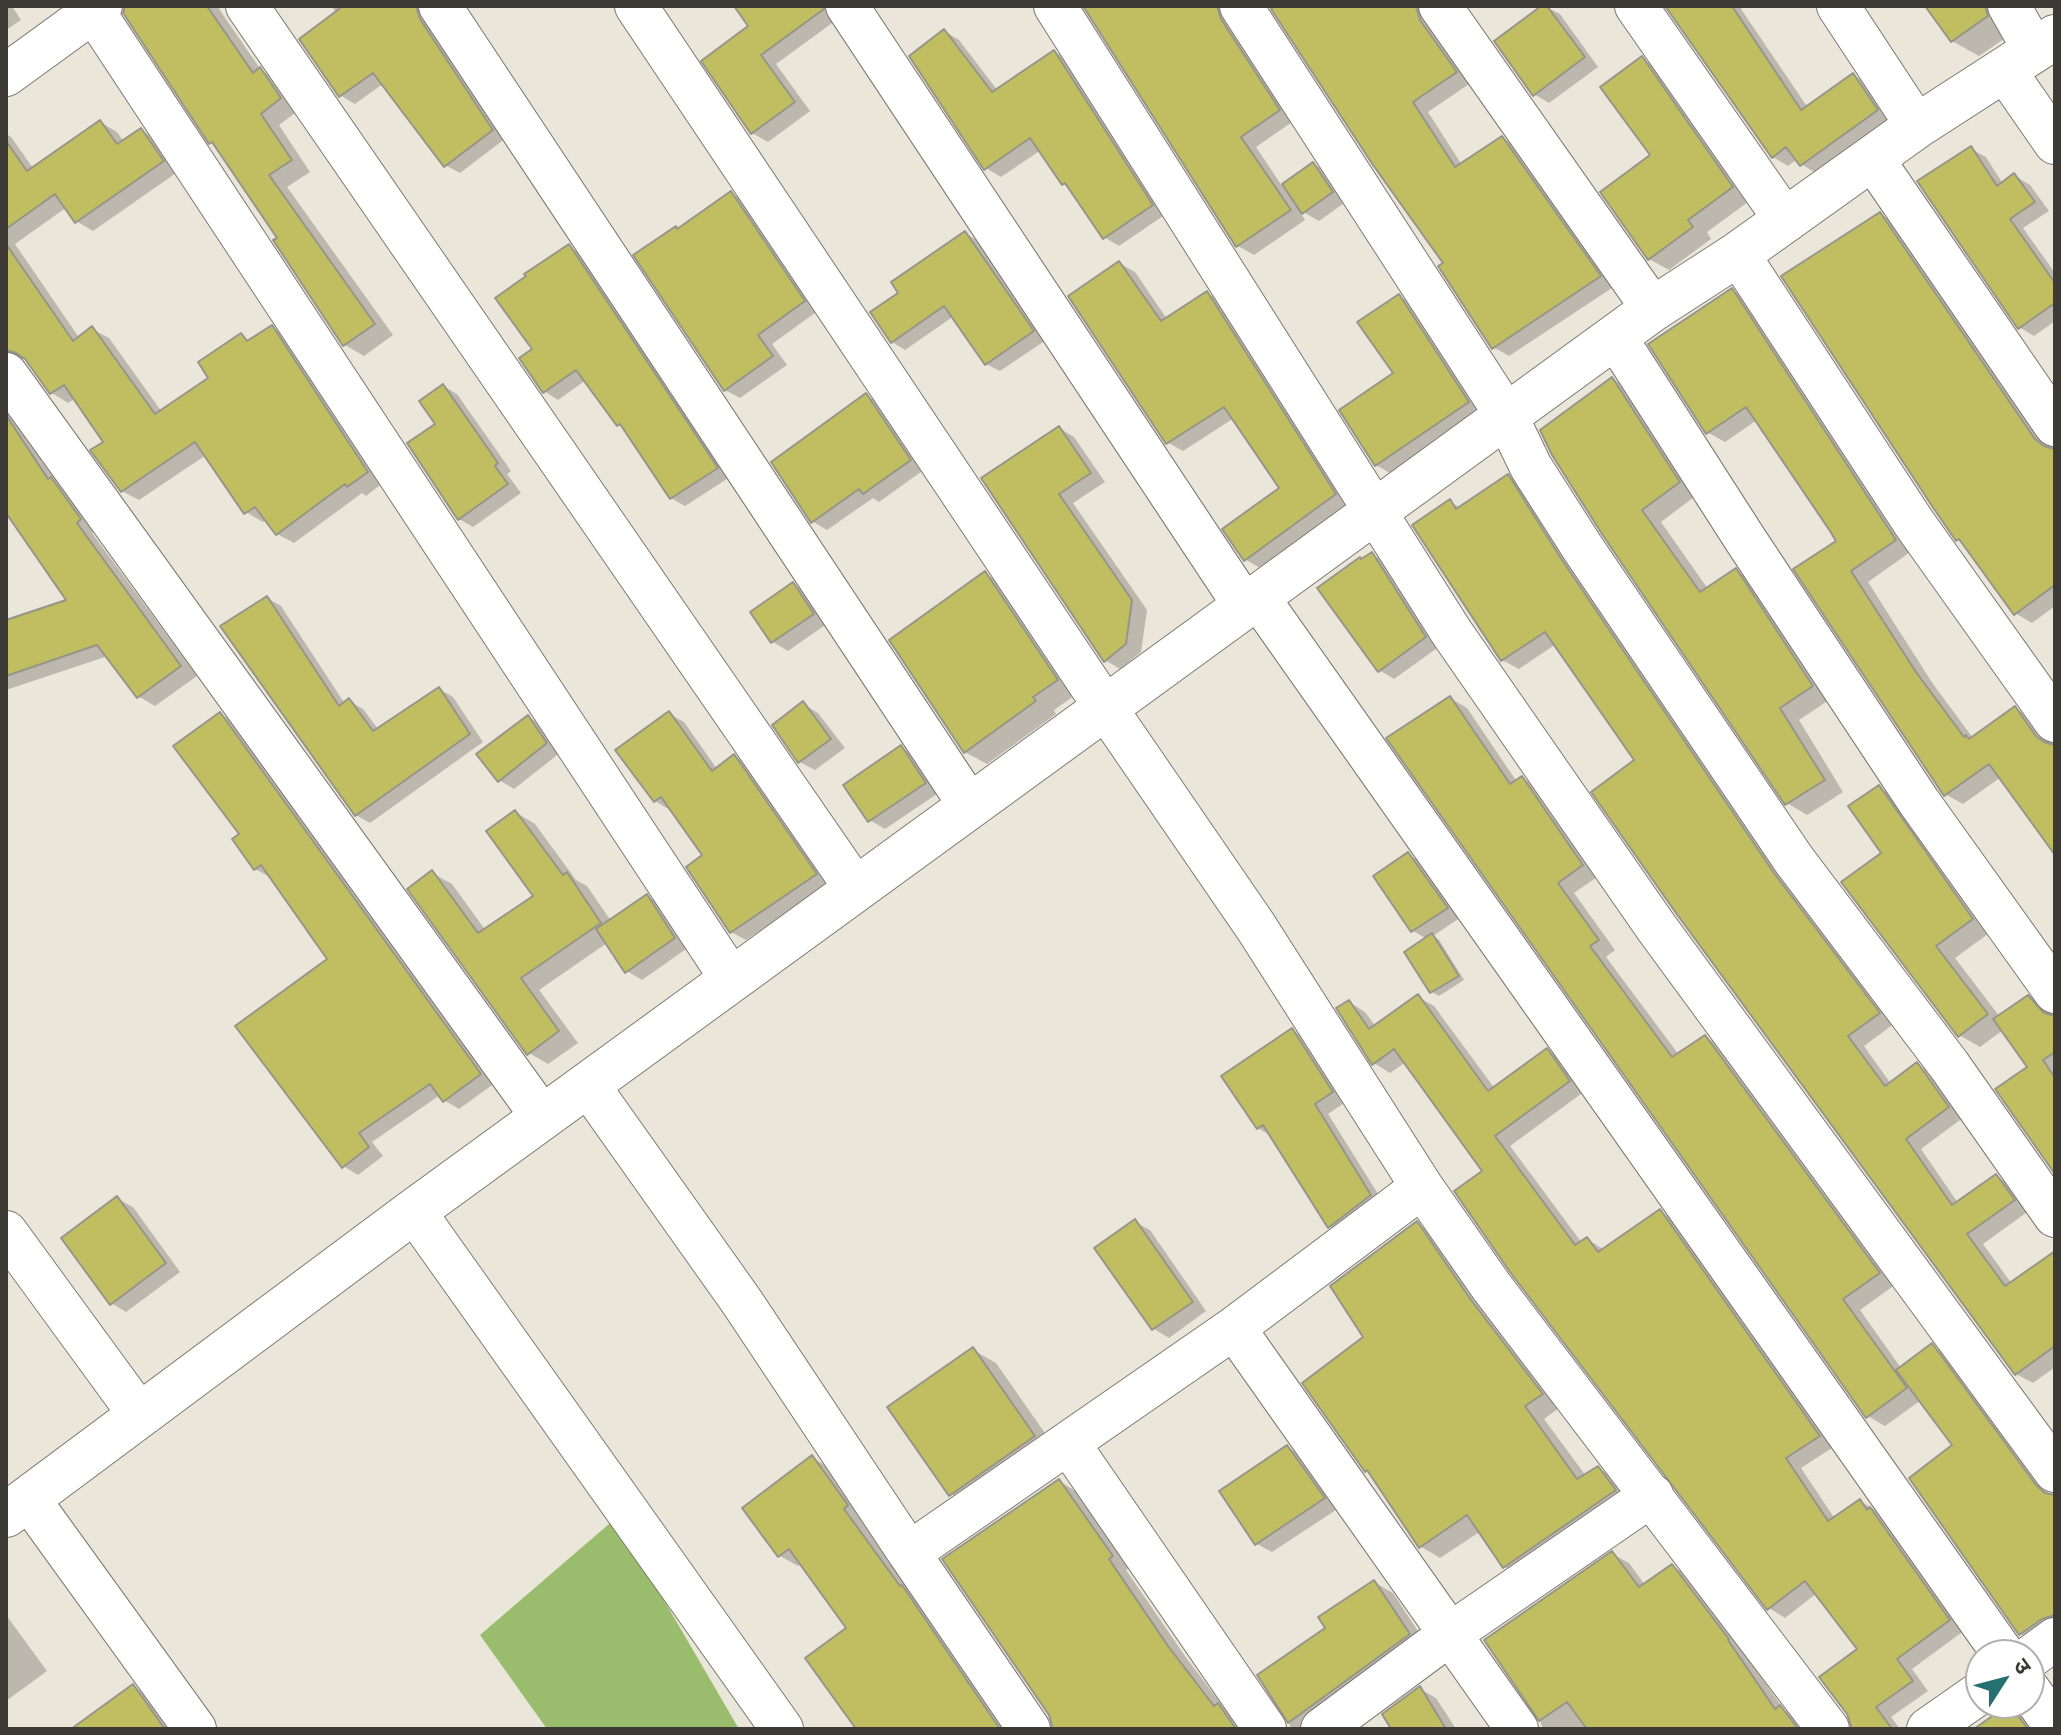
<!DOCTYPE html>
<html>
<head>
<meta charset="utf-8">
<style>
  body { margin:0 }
  #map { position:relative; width:2061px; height:1735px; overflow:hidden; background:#ebe6da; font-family:"Golos Text","Noto Sans Devanagari",sans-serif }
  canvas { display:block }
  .frame { position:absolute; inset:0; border:8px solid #3d3a36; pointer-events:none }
  .north { position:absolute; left:1965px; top:1639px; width:80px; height:80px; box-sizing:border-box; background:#fff; border:2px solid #b1b0af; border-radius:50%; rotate:54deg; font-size:22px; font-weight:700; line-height:32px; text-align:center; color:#3d3a36 }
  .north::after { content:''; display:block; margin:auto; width:28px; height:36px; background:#257070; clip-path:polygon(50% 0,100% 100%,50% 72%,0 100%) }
</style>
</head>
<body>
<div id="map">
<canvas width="2061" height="1735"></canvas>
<div class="frame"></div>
<div class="north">उ</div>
</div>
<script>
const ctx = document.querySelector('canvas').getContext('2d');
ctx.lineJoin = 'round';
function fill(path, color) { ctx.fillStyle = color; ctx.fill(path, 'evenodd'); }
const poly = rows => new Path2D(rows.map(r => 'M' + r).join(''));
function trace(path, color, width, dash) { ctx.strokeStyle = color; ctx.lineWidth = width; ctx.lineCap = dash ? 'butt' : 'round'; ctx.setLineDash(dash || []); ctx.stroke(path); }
fill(poly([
  [616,1518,739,1729,547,1729,480,1635]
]), '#99bd6d');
fill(poly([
  [6,6,12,6,21,20,6,30],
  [125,6,222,6,219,9,261,70,279,81,299,110,279,125,310,172,287,187,393,335,364,356,345,345,280,238,218,146,211,142],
  [331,6,428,6,506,138,460,173,445,165,384,83,355,104,340,95,337,13],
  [736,6,841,6,839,18,776,64,810,111,768,142,752,133,751,26],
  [1086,6,1235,6,1295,120,1256,147,1282,186,1314,164,1329,173,1347,201,1319,221,1298,209,1305,220,1254,255,1238,246],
  [1272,6,1436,6,1472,82,1428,112,1462,165,1502,138,1518,147,1615,286,1509,356,1493,347,1446,264,1375,164],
  [1544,6,1560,14,1598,67,1549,103,1534,94],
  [1668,6,1745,6,1741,9,1808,108,1853,75,1868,84,1892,119,1816,173,1801,164,1797,159,1788,166,1773,157],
  [1928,6,2019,6,2014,32,1979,56,1952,41],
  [944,31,959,40,998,91,1055,52,1070,61,1166,214,1119,246,1104,237,1071,188,1063,184,1041,150,1001,177,986,168],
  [1642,59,1662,70,1752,199,1707,232,1711,239,1669,270,1649,259,1653,155],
  [100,122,117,132,124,142,141,130,158,140,179,171,93,231,76,221,67,207,15,244,80,339,92,329,109,338,162,412,211,378,241,336,251,341,272,327,288,337,384,482,366,496,362,493,294,543,277,534,267,519,263,522,246,512,206,455,139,500,122,491,106,442,76,398,68,403,52,393,28,360,21,359,6,367,6,134,11,137,33,168],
  [1971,149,1986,157,2003,184,2015,176,2030,185,2049,211,2023,228,2055,273,2055,321,2034,336,2019,327],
  [731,193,746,202,819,310,772,344,787,365,740,398,725,390,679,230],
  [1880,214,1897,224,2052,450,2055,451,2055,606,2032,623,2015,613,1965,544,1958,539],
  [965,233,978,241,1046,340,1000,371,986,364,954,316,905,350,892,342,900,293],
  [569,247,583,255,730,477,685,506,671,498,626,429,618,424,586,380,558,400,544,391],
  [1119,263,1135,272,1167,319,1207,293,1222,302,1350,503,1260,568,1245,559,1282,489,1234,418,1183,451,1167,442],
  [1732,290,1749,300,1913,550,1868,582,1933,684,1973,738,2015,708,2032,719,2052,746,2055,746,2055,852,2001,777,1963,804,1945,794,1796,569,1839,541,1757,420,1725,442,1707,432],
  [1399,296,1420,308,1489,414,1397,477,1376,465,1396,374],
  [1613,379,1632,391,1698,494,1661,522,1708,589,1736,571,1756,582,1832,698,1799,720,1843,792,1807,815,1787,803,1554,454],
  [443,386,457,394,511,471,507,474,521,493,473,527,459,519,438,424],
  [866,395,881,404,925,469,879,502,873,498,827,530,812,521],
  [6,404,97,529,92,533,197,676,155,706,138,696,108,656,6,690,6,622,69,601,6,513],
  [1059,428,1074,437,1105,482,1073,503,1147,610,1141,652,1120,669,1105,660,984,479],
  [1508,476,1524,486,1895,1023,1864,1046,1891,1084,1917,1064,1933,1074,1964,1117,1921,1149,1958,1203,1996,1176,2013,1186,2030,1210,1983,1244,2012,1284,2055,1254,2055,1367,2033,1383,2016,1374,1636,761,1556,644,1519,669,1502,660,1450,502,1461,508],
  [1372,554,1387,563,1440,646,1394,679,1379,670],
  [985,574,1007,586,1078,693,1054,710,1056,714,987,764,965,752],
  [793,584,808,593,828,623,788,651,773,642,753,613],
  [267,598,281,606,345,704,349,701,363,709,378,729,439,689,453,697,483,742,370,823,356,815],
  [1450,698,1467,708,1517,782,1522,778,1539,788,1600,875,1574,893,1615,950,1606,957,1679,1055,1705,1037,1723,1047,1896,1284,1860,1310,1901,1368,1932,1346,1948,1355,2051,1496,2055,1497,2055,1630,2037,1643,2021,1634,1911,1479,1955,1445,1921,1400,1885,1426,1868,1416,1389,738],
  [803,704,818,713,845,748,815,770,800,762,775,725],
  [220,714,235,722,495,1083,459,1109,444,1100,440,1095,372,1142,383,1156,358,1175,343,1166,330,959,270,877,255,869,242,834],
  [669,714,684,722,717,769,734,756,749,765,830,883,746,940,731,932,705,856,670,810,655,801],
  [528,717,543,726,561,752,514,789,499,780],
  [901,748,916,756,940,792,885,829,870,820],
  [1879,788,1900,799,1992,931,1955,958,2000,1017,2028,997,2044,1007,2055,1018,2055,1171,2030,1068,2003,1030,1980,1047,1959,1035,1884,854],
  [515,812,535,824,576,880,587,886,611,921,647,896,662,905,689,947,642,980,627,971,607,943,539,990,578,1043,548,1064,529,1053,432,873,452,884,486,931,536,896],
  [1408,855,1424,863,1461,917,1433,936,1439,940,1464,980,1439,996,1432,992,1427,939,1413,931],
  [1418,997,1434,1006,1495,1089,1547,1050,1563,1060,1585,1091,1510,1146,1582,1243,1587,1239,1603,1249,1660,1212,1677,1221,1835,1446,1801,1468,1835,1519,1860,1501,1877,1511,1965,1630,1912,1669,1928,1691,1891,1717,1900,1729,1853,1729,1860,1650,1817,1593,1785,1618,1769,1608,1484,1172,1406,1062,1390,1073,1374,1063,1349,1002,1365,1012,1376,1027],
  [1292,1030,1307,1039,1347,1101,1328,1114,1385,1205,1344,1235,1329,1226,1273,1137,1258,1128],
  [118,1199,133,1207,180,1272,126,1312,111,1303],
  [1135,1222,1150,1230,1206,1311,1169,1338,1154,1329,1097,1248],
  [1417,1224,1437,1235,1562,1406,1544,1419,1586,1476,1598,1468,1618,1480,1635,1503,1525,1579,1505,1567,1481,1531,1440,1558,1420,1546,1371,1473,1366,1470,1366,1338],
  [973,1350,996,1363,1056,1449,974,1508,951,1494],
  [1287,1447,1302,1456,1339,1508,1272,1552,1257,1544],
  [812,1458,831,1468,866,1516,861,1520,1010,1729,859,1729,848,1629,802,1564,798,1566,780,1556,744,1508],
  [1059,1481,1077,1492,1130,1567,1126,1570,1187,1659,1225,1709,1237,1716,1246,1729,1055,1729],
  [1612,1554,1629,1563,1645,1585,1672,1566,1689,1576,1785,1711,1797,1717,1805,1729,1543,1729,1538,1714],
  [1374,1582,1393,1593,1427,1645,1319,1729,1291,1729,1287,1714,1327,1628],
  [6,1615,47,1671,6,1701],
  [133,1687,155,1699,176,1729,83,1729],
  [1420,1689,1436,1698,1456,1729,1393,1729],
  [2009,1706,2026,1716,2036,1729,1975,1729]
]), '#0003');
const building = poly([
  [125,6,207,6,253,73,260,67,281,98,261,114,292,160,269,175,375,324,343,346,273,240,277,238,212,142,209,144,123,13,125,6],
  [343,6,416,6,420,19,493,130,444,167,373,73,339,97,299,39,343,6],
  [734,6,823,6,824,9,761,55,795,102,751,134,701,61,748,26,734,6],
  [1083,6,1217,6,1221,19,1280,110,1241,137,1291,210,1236,247,1083,6],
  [1275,6,1416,6,1420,20,1457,72,1413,102,1455,167,1502,136,1601,276,1492,349,1438,266,1443,263,1373,165,1271,9,1275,6],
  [1541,6,1547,6,1585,57,1533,96,1494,41,1541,6],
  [1665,6,1732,6,1801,110,1853,73,1878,110,1800,166,1786,147,1772,158,1665,6],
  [1925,6,1985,6,1988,16,1951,42,1925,6],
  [944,29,992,92,1054,50,1153,205,1103,239,1065,183,1062,185,1030,138,984,170,909,56,944,29],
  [1642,56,1733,187,1688,220,1693,227,1648,260,1600,192,1650,155,1600,87,1642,56],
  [100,120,117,144,141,128,164,161,75,223,55,194,6,229,6,141,27,171,100,120],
  [1971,146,1997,186,2014,173,2035,202,2010,219,2055,283,2055,303,2018,329,1917,181,1971,146],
  [1313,162,1333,192,1302,214,1282,184,1313,162],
  [731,191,805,301,758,335,773,356,724,391,633,255,676,226,677,229,731,191],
  [1880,212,2035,439,2044,446,2055,449,2055,585,2014,615,1959,539,1956,541,1934,509,1781,276,1880,212],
  [965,231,1034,331,985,365,944,306,891,343,870,312,898,293,891,282,965,231],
  [6,244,73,341,92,326,155,414,208,378,198,362,241,333,247,341,272,325,368,472,347,487,345,484,276,535,255,507,244,514,195,442,121,492,90,450,103,442,64,385,50,394,25,359,16,353,6,350,6,244],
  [569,244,718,468,670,499,620,424,617,426,576,370,543,393,519,358,532,349,495,298,526,276,524,274,569,244],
  [1119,261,1161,321,1207,291,1336,494,1244,561,1222,529,1279,488,1224,407,1166,444,1068,296,1119,261],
  [1732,288,1896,540,1851,571,1916,672,1964,737,1966,735,1969,739,2015,706,2036,736,2044,742,2055,745,2055,855,1989,764,1944,796,1793,569,1836,541,1830,531,1746,407,1706,434,1648,344,1732,288],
  [1399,294,1469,402,1375,466,1339,410,1393,373,1357,322,1399,294],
  [1612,377,1680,482,1642,510,1700,592,1736,568,1813,686,1780,708,1825,780,1785,805,1602,534,1552,455,1540,430,1612,377],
  [443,384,498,463,495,466,508,484,458,520,407,443,435,424,419,401,443,384],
  [866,393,911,460,863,494,859,489,811,523,771,462,866,393],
  [6,415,48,479,51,477,81,519,77,523,181,666,137,698,97,645,6,676,6,620,66,600,6,513,6,415],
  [1059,426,1091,473,1059,494,1132,600,1126,644,1104,662,981,478,1059,426],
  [1508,474,1562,560,1774,873,1880,1013,1848,1036,1885,1086,1917,1062,1949,1107,1906,1139,1952,1205,1996,1174,2015,1200,1967,1234,2005,1286,2055,1251,2055,1346,2015,1375,1676,913,1591,792,1634,760,1545,632,1501,661,1412,525,1450,499,1456,509,1508,474],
  [1372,552,1426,637,1378,672,1317,588,1360,557,1361,559,1372,552],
  [985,571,1058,680,1033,697,1036,701,964,753,889,640,985,571],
  [793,582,814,614,771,643,750,612,793,582],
  [267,596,339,706,349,698,373,731,439,687,470,734,355,816,220,626,267,596],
  [1450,696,1510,784,1522,776,1583,865,1558,883,1599,940,1590,946,1672,1057,1705,1035,1880,1273,1843,1299,1907,1388,1866,1418,1386,738,1450,696],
  [803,701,831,739,798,763,772,725,803,701],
  [669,711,712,771,734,754,817,874,730,933,686,867,702,855,661,797,654,802,615,750,669,711],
  [220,712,481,1074,443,1102,430,1084,359,1133,369,1147,342,1168,235,1026,327,959,261,865,254,870,232,839,239,834,173,746,220,712],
  [528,715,547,743,498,782,476,754,528,715],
  [901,745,926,783,868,822,843,785,901,745],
  [1879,785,1973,919,1936,946,1988,1014,1958,1037,1841,882,1881,853,1848,806,1879,785],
  [515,810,563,875,567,872,601,923,521,978,559,1031,527,1055,407,889,432,870,478,933,533,896,486,831,515,810],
  [1408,852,1448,908,1411,932,1373,876,1408,852],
  [647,894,675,938,625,973,596,929,647,894],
  [1432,933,1459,976,1430,993,1404,952,1432,933],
  [1418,994,1488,1091,1547,1048,1570,1081,1495,1136,1575,1245,1587,1237,1598,1252,1660,1209,1820,1436,1786,1458,1828,1521,1860,1499,1867,1510,1870,1507,1950,1620,1897,1659,1913,1681,1876,1707,1892,1729,1852,1729,1847,1714,1819,1677,1857,1649,1805,1581,1767,1610,1510,1272,1454,1191,1482,1171,1394,1049,1372,1065,1336,1008,1349,1000,1369,1029,1418,994],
  [2028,995,2044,1013,2055,1016,2055,1052,2043,1060,2055,1078,2055,1174,1995,1089,2027,1067,1993,1019,2028,995],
  [1292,1028,1333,1092,1315,1104,1371,1195,1328,1228,1263,1125,1257,1129,1221,1076,1292,1028],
  [117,1196,166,1263,110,1305,61,1238,117,1196],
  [1135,1219,1193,1302,1152,1330,1094,1248,1135,1219],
  [1417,1221,1471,1300,1543,1394,1525,1406,1577,1479,1598,1466,1616,1490,1503,1568,1467,1515,1419,1548,1367,1470,1365,1472,1302,1383,1363,1337,1330,1286,1417,1221],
  [1932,1343,2036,1485,2045,1493,2055,1495,2055,1615,2042,1619,2019,1635,1909,1478,1952,1445,1896,1370,1932,1343],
  [973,1347,1035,1436,949,1496,887,1407,973,1347],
  [1287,1445,1325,1498,1255,1545,1219,1491,1287,1445],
  [812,1455,848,1505,844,1509,900,1586,902,1585,1000,1729,856,1729,805,1658,846,1628,789,1549,778,1557,742,1508,812,1455],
  [1059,1479,1113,1556,1109,1559,1168,1646,1214,1706,1218,1703,1236,1729,1053,1729,1049,1715,942,1559,1059,1479],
  [1612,1551,1639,1587,1672,1564,1729,1639,1728,1640,1775,1709,1780,1705,1798,1729,1587,1729,1567,1702,1539,1721,1484,1640,1612,1551],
  [1374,1580,1410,1634,1288,1723,1257,1675,1325,1628,1318,1617,1374,1580],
  [133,1684,165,1729,71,1729,133,1684],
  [1420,1686,1446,1729,1391,1729,1382,1714,1420,1686],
  [2009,1704,2028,1729,1974,1729,2009,1704]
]);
fill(building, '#c1bd61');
trace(building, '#959589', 2);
const minor = poly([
  [90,6,732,980],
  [247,6,856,889],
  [440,6,970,806],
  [636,6,1105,707,1256,927,1422,1187,1491,1286,1828,1729],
  [847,6,1244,605],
  [1055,6,1452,633,1656,927,2055,1471],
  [1241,6,1506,415,1531,467,1582,547,1794,860,1949,1065,2055,1216],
  [1440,6,1653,309],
  [1636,6,1786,221],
  [1838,6,1917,126],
  [2009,6,2034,50],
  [2005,71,2055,143],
  [6,75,101,6],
  [1872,158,2055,425],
  [1738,254,1914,523,2055,721],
  [1616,338,1745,539,1919,802,2055,992],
  [6,374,543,1118],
  [1257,596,2004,1655],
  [588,1085,742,1302,909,1553,1234,1328,1422,1187],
  [414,1211,782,1729],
  [6,1232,139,1414],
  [1234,1328,1517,1729],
  [1069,1444,1265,1729],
  [28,1498,195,1729],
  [909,1553,1029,1729],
  [2029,1658,2055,1639],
  [2029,1690,2055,1726],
  [1322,1729,1450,1634,1652,1495],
  [1928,1729,1981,1692]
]);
const tertiary = poly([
  [6,1515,414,1211,1653,309,1738,254,1917,126,2055,37]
]);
trace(minor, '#7d786e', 44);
trace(tertiary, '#7d786e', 46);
trace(minor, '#fff', 42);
trace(tertiary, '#fff', 44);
</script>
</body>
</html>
